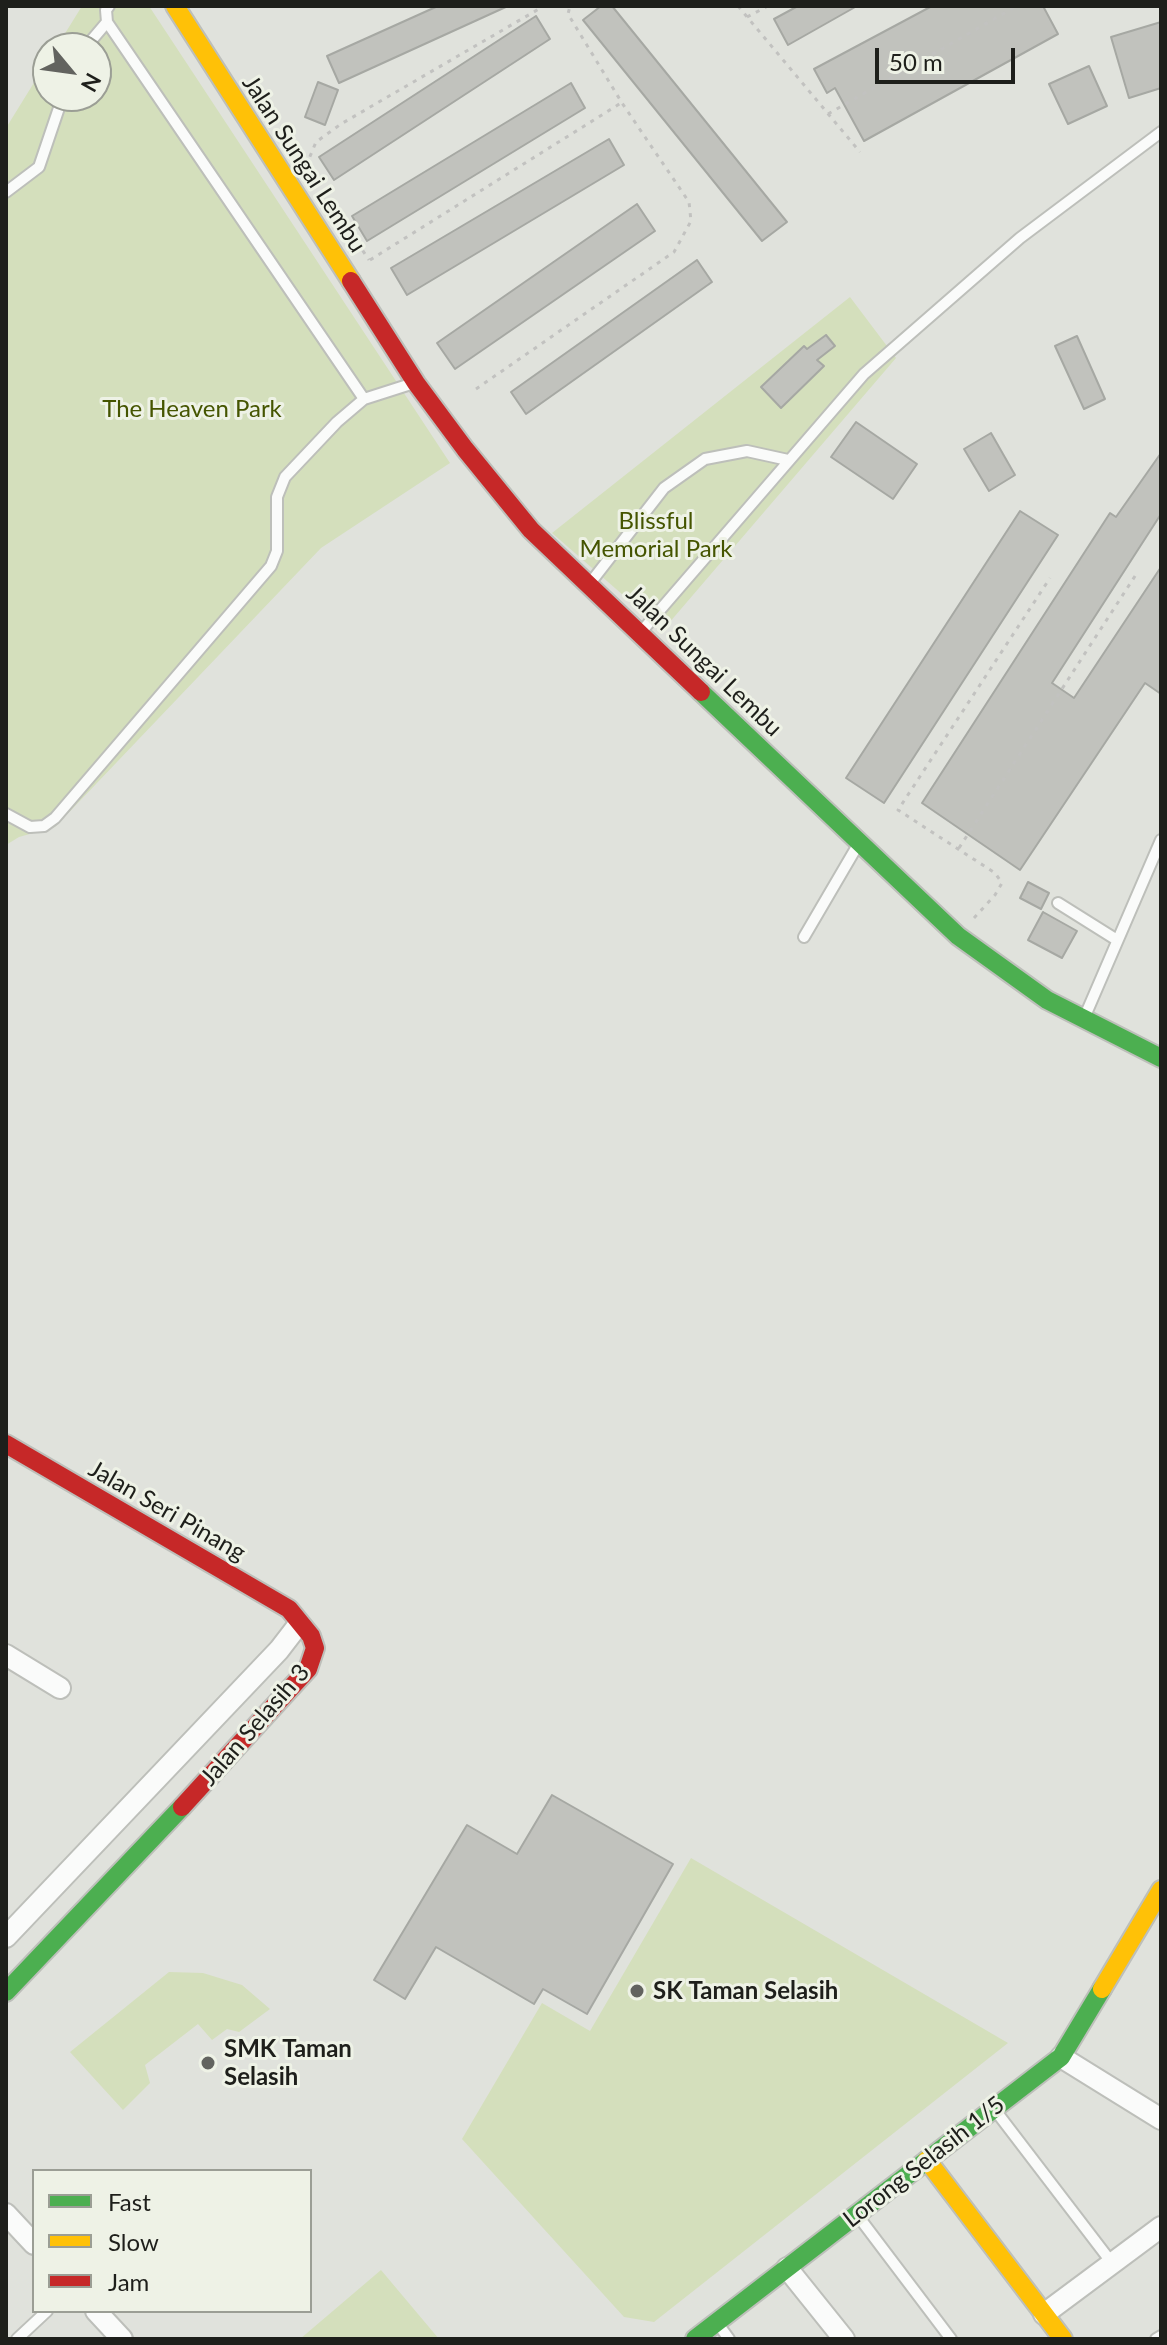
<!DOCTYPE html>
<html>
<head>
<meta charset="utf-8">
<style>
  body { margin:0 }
  #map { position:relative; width:1167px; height:2345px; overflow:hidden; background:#e0e2dc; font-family:Lato,sans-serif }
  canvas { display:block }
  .frame { position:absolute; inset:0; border:8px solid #1e1f1b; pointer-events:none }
  .legend { position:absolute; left:32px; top:2169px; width:280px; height:144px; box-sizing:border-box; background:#eef2e6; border:2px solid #9b9e95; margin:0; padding:10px 14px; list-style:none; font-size:24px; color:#1e1f1b }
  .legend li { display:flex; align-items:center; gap:16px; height:40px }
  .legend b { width:40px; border:2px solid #9b9e95 }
  .north { position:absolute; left:32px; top:32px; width:80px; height:80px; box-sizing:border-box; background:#eef2e6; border:2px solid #9b9e95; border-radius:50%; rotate:119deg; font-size:22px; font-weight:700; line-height:32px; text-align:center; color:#1e1f1b }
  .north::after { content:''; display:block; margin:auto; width:28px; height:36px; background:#62635f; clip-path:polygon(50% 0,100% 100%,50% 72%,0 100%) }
  .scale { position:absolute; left:875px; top:48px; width:140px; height:36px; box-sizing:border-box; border:4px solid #1e1f1b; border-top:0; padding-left:10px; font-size:24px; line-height:28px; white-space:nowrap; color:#1e1f1b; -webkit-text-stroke:6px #eef2e6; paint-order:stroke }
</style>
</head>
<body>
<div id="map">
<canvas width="1167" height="2345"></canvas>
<div class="frame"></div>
<ul class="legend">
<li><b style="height:10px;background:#4caf50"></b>Fast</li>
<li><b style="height:10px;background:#ffc107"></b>Slow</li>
<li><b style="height:10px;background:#c62828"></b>Jam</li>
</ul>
<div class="north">N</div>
<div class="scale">50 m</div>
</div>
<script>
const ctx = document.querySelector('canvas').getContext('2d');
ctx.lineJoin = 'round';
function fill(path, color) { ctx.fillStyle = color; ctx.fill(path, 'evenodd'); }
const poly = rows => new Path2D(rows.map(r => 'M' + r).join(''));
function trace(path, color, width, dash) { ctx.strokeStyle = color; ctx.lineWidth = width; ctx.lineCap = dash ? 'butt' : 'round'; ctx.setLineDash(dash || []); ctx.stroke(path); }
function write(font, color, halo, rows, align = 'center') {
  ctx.font = font + ' Lato,sans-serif'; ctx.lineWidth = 6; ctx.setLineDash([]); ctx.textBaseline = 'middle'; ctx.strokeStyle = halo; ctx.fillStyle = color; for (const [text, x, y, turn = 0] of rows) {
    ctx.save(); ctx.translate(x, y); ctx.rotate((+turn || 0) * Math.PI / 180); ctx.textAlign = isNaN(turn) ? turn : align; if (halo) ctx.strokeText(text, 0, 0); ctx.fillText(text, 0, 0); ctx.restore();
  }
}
fill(poly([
  [82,6,149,6,450,463,321,548,55,827,19,837,6,845,6,128,48,60,48,96,96,96,96,48,56,48],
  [850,297,896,358,663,630,552,533],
  [691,1858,1008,2043,654,2322,624,2317,462,2139,542,2003,590,2031],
  [169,1972,203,1973,242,1985,270,2009,239,2032,227,2029,212,2040,198,2024,145,2065,150,2083,123,2110,70,2052],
  [381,2270,439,2339,300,2339]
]), '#d4dfbc');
const building = poly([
  [438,6,508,6,339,83,327,56,438,6],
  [601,6,612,6,787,222,762,241,583,20,601,6],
  [798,6,857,6,788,45,774,19,798,6],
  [932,6,1043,6,1058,34,864,141,835,88,827,93,814,69,932,6],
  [536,16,550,39,334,180,319,157,536,16],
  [1161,22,1161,88,1129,98,1111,37,1161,22],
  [1089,66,1107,106,1068,124,1049,84,1089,66],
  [318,82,338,90,325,125,305,117,318,82],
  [571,83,585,108,367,241,352,216,571,83],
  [609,139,624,165,407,295,391,268,609,139],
  [637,204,655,231,455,369,437,343,637,204],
  [697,260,712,282,526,414,511,392,697,260],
  [826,335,835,346,817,360,824,366,781,408,761,387,804,346,807,349,826,335],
  [1077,336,1105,399,1084,409,1055,346,1077,336],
  [856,422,917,464,893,499,831,457,856,422],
  [991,433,1015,475,989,491,964,449,991,433],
  [1161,453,1161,514,1052,683,1074,698,1161,567,1161,694,1145,683,1020,870,922,803,1110,513,1116,517,1161,453],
  [1020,511,1058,535,884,803,846,778,1020,511],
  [1028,882,1049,893,1041,909,1020,898,1028,882],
  [1043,912,1077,931,1062,958,1028,940,1043,912],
  [552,1795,673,1864,587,2014,543,1989,534,2004,436,1947,405,1999,374,1980,467,1825,517,1854,552,1795]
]);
fill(building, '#c1c2bd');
trace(building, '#a6a8a3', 2);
const lane = poly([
  [109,6,106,10,107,22,364,399],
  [85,48,107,22],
  [6,192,39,167,63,96],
  [591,582,664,488,705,459,747,451,788,460],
  [641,632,864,374,1020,238,1161,132],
  [6,814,30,827,44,826,55,818,271,566,277,551,277,497,285,477,337,422,364,399,414,383],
  [1058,903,1117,940],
  [804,937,859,843],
  [1085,1016,1161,840],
  [995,2110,1112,2263],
  [858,2216,951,2339],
  [718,2324,729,2339],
  [17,2339,47,2311],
  [1156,2339,1161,2336]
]);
const street = poly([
  [6,1655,60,1688],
  [6,1937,279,1650,299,1624],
  [1061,2057,1161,2119],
  [6,2214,34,2244],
  [787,2268,844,2339],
  [96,2311,122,2339],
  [1044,2314,1161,2227]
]);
const fast = poly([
  [701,692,958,936,1047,1000,1161,1058],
  [6,1992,182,1807],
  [695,2339,1061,2057,1102,1989]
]);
const slow = poly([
  [175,6,351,281],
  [1102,1989,1161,1890],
  [927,2160,1063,2339]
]);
const jam = poly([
  [351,281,416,383,465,449,531,530,701,692],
  [6,1444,289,1609,311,1636,315,1648,308,1669,182,1807]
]);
trace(lane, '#bdbfba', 14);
trace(street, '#bdbfba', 24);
trace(fast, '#bdbfba', 22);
trace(slow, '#bdbfba', 22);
trace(jam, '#bdbfba', 22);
trace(poly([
  [738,6,860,152],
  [747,17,768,6],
  [828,114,1015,7],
  [306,166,316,142,341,124,544,6],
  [335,209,369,260],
  [370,260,621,103],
  [476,389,674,252,691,221,689,202,622,103,568,14,570,6],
  [959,848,1137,573],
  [974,918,995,895,1002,883,995,873,898,810,1050,578]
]), '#c2c2c0', 3, [4, 6]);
trace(lane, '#fafbfa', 10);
trace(street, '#fafbfa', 20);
trace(fast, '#4caf50', 18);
trace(slow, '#ffc107', 18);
trace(jam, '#c62828', 18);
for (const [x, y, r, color] of [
  [637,1991,8,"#62635f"],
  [208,2063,8,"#62635f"]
]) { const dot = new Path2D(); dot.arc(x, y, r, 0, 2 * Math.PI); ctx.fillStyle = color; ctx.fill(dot); trace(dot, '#eef2e6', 3); }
write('24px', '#1e1f1b', '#eef2e6', [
  ["Jalan Sungai Lembu",304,164,57],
  ["Jalan Sungai Lembu",704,661,44],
  ["Jalan Seri Pinang",167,1511,30],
  ["Jalan Selasih 3",255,1725,-49],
  ["Lorong Selasih 1/5",924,2162,-38]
]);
write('24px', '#455500', '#eef2e6', [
  ["The Heaven Park",192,409],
  ["Blissful",656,521],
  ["Memorial Park",656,549]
]);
write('bold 24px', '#1e1f1b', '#eef2e6', [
  ["SK Taman Selasih",653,1991],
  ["SMK Taman",224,2049],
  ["Selasih",224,2077]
], 'left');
</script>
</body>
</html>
